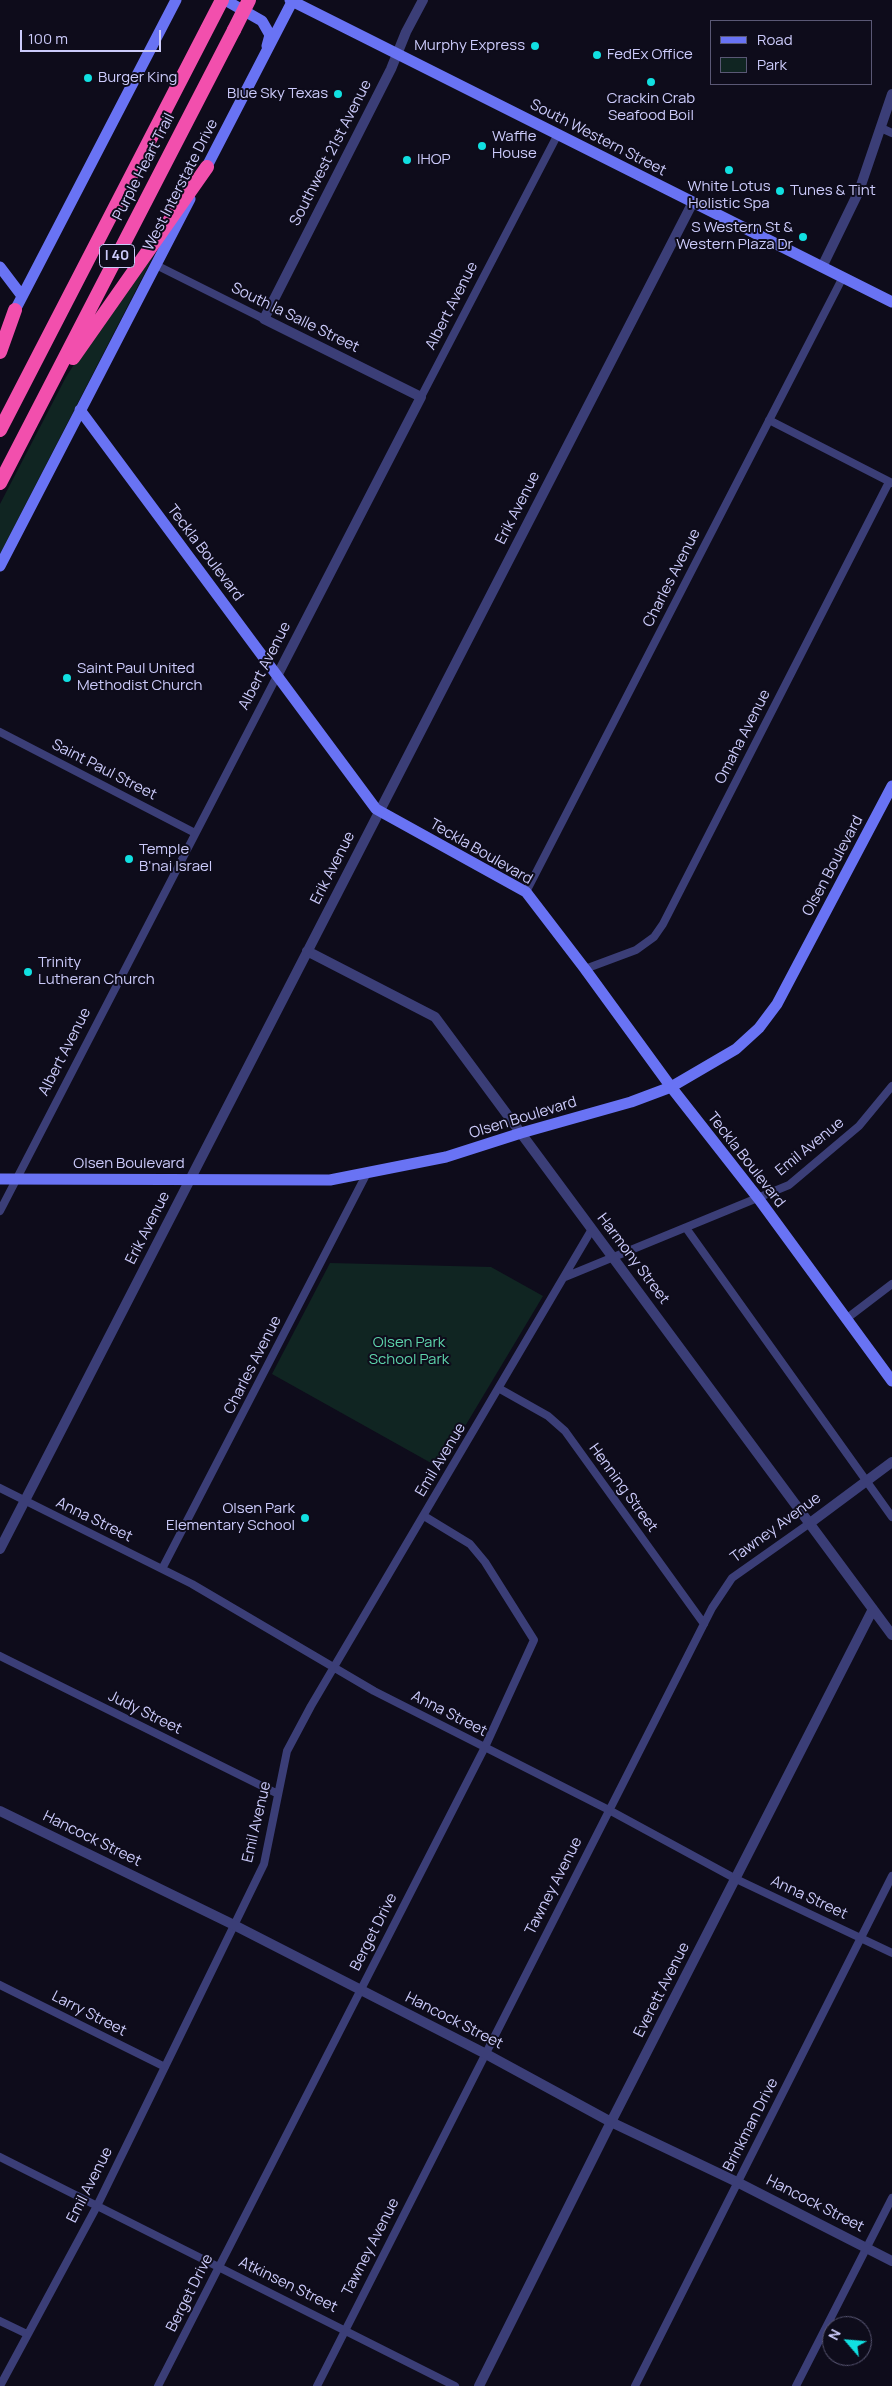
<!DOCTYPE html>
<html>
<head>
<meta charset="utf-8">
<style>
  body { margin:0 }
  #map { position:relative; width:892px; height:2386px; overflow:hidden; background:#0e0c1b; font-family:Manrope,sans-serif }
  canvas { display:block }
  .legend { position:absolute; left:710px; top:20px; width:162px; height:65px; box-sizing:border-box; background:#0e0c1b; border:1px solid #5a5875; margin:0; padding:6px 9px; list-style:none; font-size:15px; color:#cccbfb }
  .legend li { display:flex; align-items:center; gap:10px; height:25px }
  .legend b { width:25px; border:1px solid #5a5875 }
  .north { position:absolute; left:822px; top:2316px; width:50px; height:50px; box-sizing:border-box; background:#0e0c1b; border:1px solid #5a5875; border-radius:50%; rotate:297deg; font-size:14px; font-weight:700; line-height:20px; text-align:center; color:#cccbfb }
  .north::after { content:''; display:block; margin:auto; width:18px; height:22px; background:#11e0e1; clip-path:polygon(50% 0,100% 100%,50% 72%,0 100%) }
  .scale { position:absolute; left:20px; top:30px; width:141px; height:22px; box-sizing:border-box; border:2px solid #cccbfb; border-top:0; padding-left:6px; font-size:15px; line-height:18px; white-space:nowrap; color:#cccbfb; -webkit-text-stroke:4px #0e0c1b; paint-order:stroke }
</style>
</head>
<body>
<div id="map">
<canvas width="892" height="2386"></canvas>
<ul class="legend">
<li><b style="height:6px;background:#6973f4"></b>Road</li>
<li><b style="height:14px;background:#102522"></b>Park</li>
</ul>
<div class="north">N</div>
<div class="scale">100 m</div>
</div>
<script>
const ctx = document.querySelector('canvas').getContext('2d');
ctx.lineJoin = 'round';
function fill(path, color) { ctx.fillStyle = color; ctx.fill(path, 'evenodd'); }
const poly = rows => new Path2D(rows.map(r => 'M' + r).join(''));
function trace(path, color, width, dash) { ctx.strokeStyle = color; ctx.lineWidth = width; ctx.lineCap = dash ? 'butt' : 'round'; ctx.setLineDash(dash || []); ctx.stroke(path); }
function write(font, color, halo, rows, align = 'center') {
  ctx.font = font + ' Manrope,sans-serif'; ctx.lineWidth = 4; ctx.setLineDash([]); ctx.textBaseline = 'middle'; ctx.strokeStyle = halo; ctx.fillStyle = color; for (const [text, x, y, turn = 0] of rows) {
    ctx.save(); ctx.translate(x, y); ctx.rotate((+turn || 0) * Math.PI / 180); ctx.textAlign = isNaN(turn) ? turn : align; if (halo) ctx.strokeText(text, 0, 0); ctx.fillText(text, 0, 0); ctx.restore();
  }
}
fill(poly([
  [157,249,0,554,0,504,66,377,108,311],
  [330,1263,491,1267,543,1296,440,1468,272,1374]
]), '#102522');
trace(poly([
  [881,128,892,133],
  [156,265,264,319],
  [421,397,558,134],
  [769,420,892,483],
  [0,732,195,833],
  [526,892,843,277],
  [585,969,636,950,654,937,663,924,889,482],
  [0,1211,277,676],
  [686,1228,892,1517],
  [565,1277,789,1185,859,1126,892,1086],
  [846,1319,892,1284],
  [500,1389,548,1416,565,1431,704,1624],
  [0,1488,192,1584,374,1691,609,1810,736,1879,892,1953],
  [162,1569,367,1173],
  [0,1656,278,1794],
  [0,1985,165,2067],
  [0,2157,455,2386],
  [0,2321,27,2334],
  [0,2386,97,2206,264,1864,287,1751,311,1706,592,1229],
  [158,2386,485,1747,534,1640,485,1562,470,1544,424,1516],
  [317,2386,712,1608,732,1578,810,1523],
  [635,2386,892,1876],
  [796,2386,892,2198]
]), '#3b3e77', 8);
trace(poly([
  [822,267,859,191,892,94],
  [277,676,421,397,264,319,391,69,406,32,423,0],
  [307,951,435,1017,892,1635],
  [810,1523,892,1462],
  [0,1549,693,202],
  [0,1811,234,1925,486,2054,611,2122,737,2182,892,2261],
  [479,2386,611,2122,873,1609]
]), '#3b3e77', 10);
trace(poly([
  [225,0,262,21,270,35,267,46],
  [290,0,892,302],
  [203,174,293,0],
  [0,267,22,296],
  [12,316,176,0],
  [80,410,376,809,526,892,585,969,671,1087,758,1198,892,1381],
  [0,566,190,199],
  [0,1179,330,1180,446,1157,521,1133,631,1102,671,1087,736,1049,759,1028,777,1004,892,786]
]), '#6973f4', 11);
trace(poly([
  [0,352,15,310],
  [73,358,207,167],
  [0,430,222,0],
  [0,483,234,30]
]), '#f24fad', 14);
trace(poly([
  [234,30,249,0]
]), '#f24fad', 14);
for (const [x, y, r, color] of [
  [535,46,5,"#11e0e1"],
  [597,55,5,"#11e0e1"],
  [88,78,5,"#11e0e1"],
  [651,82,5,"#11e0e1"],
  [338,94,5,"#11e0e1"],
  [482,146,5,"#11e0e1"],
  [407,160,5,"#11e0e1"],
  [729,170,5,"#11e0e1"],
  [780,191,5,"#11e0e1"],
  [803,237,5,"#11e0e1"],
  [67,678,5,"#11e0e1"],
  [129,859,5,"#11e0e1"],
  [28,972,5,"#11e0e1"],
  [305,1518,5,"#11e0e1"]
]) { const dot = new Path2D(); dot.arc(x, y, r, 0, 2 * Math.PI); ctx.fillStyle = color; ctx.fill(dot); trace(dot, '#0e0c1b', 2); }
for (const [x, y, w] of [
  [117,256,35]
]) { const box = new Path2D(); box.roundRect(x - w / 2, y - 11.5, w, 23, 4); ctx.fillStyle = '#0e0c1b'; ctx.fill(box); trace(box, '#cccbfb', 1); }
write('bold 14px', '#cccbfb', null, [
  ["I 40",117,256]
]);
write('15px', '#cccbfb', '#0e0c1b', [
  ["Murphy Express",525,46,"right"],
  ["FedEx Office",607,55],
  ["Burger King",98,78],
  ["Blue Sky Texas",328,94,"right"],
  ["Crackin Crab",651,99,"center"],
  ["Seafood Boil",651,116,"center"],
  ["Waffle",492,137],
  ["House",492,154],
  ["IHOP",417,160],
  ["White Lotus",729,187,"center"],
  ["Holistic Spa",729,204,"center"],
  ["Tunes & Tint",790,191],
  ["S Western St &",793,228,"right"],
  ["Western Plaza Dr",793,245,"right"],
  ["Saint Paul United",77,669],
  ["Methodist Church",77,686],
  ["Temple",139,850],
  ["B'nai Israel",139,867],
  ["Trinity",38,963],
  ["Lutheran Church",38,980],
  ["Olsen Park",295,1509,"right"],
  ["Elementary School",295,1526,"right"]
], 'left');
write('15px', '#cccbfb', '#0e0c1b', [
  ["South Western Street",598,138,27],
  ["Southwest 21st Avenue",331,153,-63],
  ["Purple Heart Trail",144,167,-63],
  ["West Interstate Drive",181,185,-63],
  ["Albert Avenue",452,306,-63],
  ["South la Salle Street",295,318,26],
  ["Erik Avenue",518,508,-63],
  ["Teckla Boulevard",205,553,53],
  ["Charles Avenue",672,578,-63],
  ["Albert Avenue",265,666,-63],
  ["Omaha Avenue",743,737,-63],
  ["Saint Paul Street",104,770,27],
  ["Teckla Boulevard",481,852,30],
  ["Olsen Boulevard",833,866,-62],
  ["Erik Avenue",333,868,-63],
  ["Albert Avenue",65,1052,-63],
  ["Olsen Boulevard",523,1118,-17],
  ["Emil Avenue",810,1147,-39],
  ["Teckla Boulevard",746,1160,52],
  ["Olsen Boulevard",129,1164],
  ["Erik Avenue",148,1228,-63],
  ["Harmony Street",633,1259,53],
  ["Charles Avenue",253,1365,-63],
  ["Emil Avenue",441,1460,-59],
  ["Henning Street",623,1488,54],
  ["Anna Street",94,1520,26],
  ["Tawney Avenue",776,1528,-36],
  ["Judy Street",145,1713,26],
  ["Anna Street",449,1714,27],
  ["Emil Avenue",257,1822,-77],
  ["Hancock Street",92,1839,26],
  ["Tawney Avenue",554,1886,-63],
  ["Anna Street",809,1898,25],
  ["Berget Drive",374,1932,-63],
  ["Everett Avenue",662,1990,-63],
  ["Larry Street",89,2014,27],
  ["Hancock Street",454,2021,27],
  ["Brinkman Drive",751,2125,-63],
  ["Emil Avenue",90,2185,-63],
  ["Hancock Street",815,2204,27],
  ["Tawney Avenue",371,2247,-63],
  ["Atkinsen Street",288,2285,26],
  ["Berget Drive",190,2293,-63]
]);
write('15px', '#5dd4ab', '#0e0c1b', [
  ["Olsen Park",409,1343],
  ["School Park",409,1360]
]);
</script>
</body>
</html>
